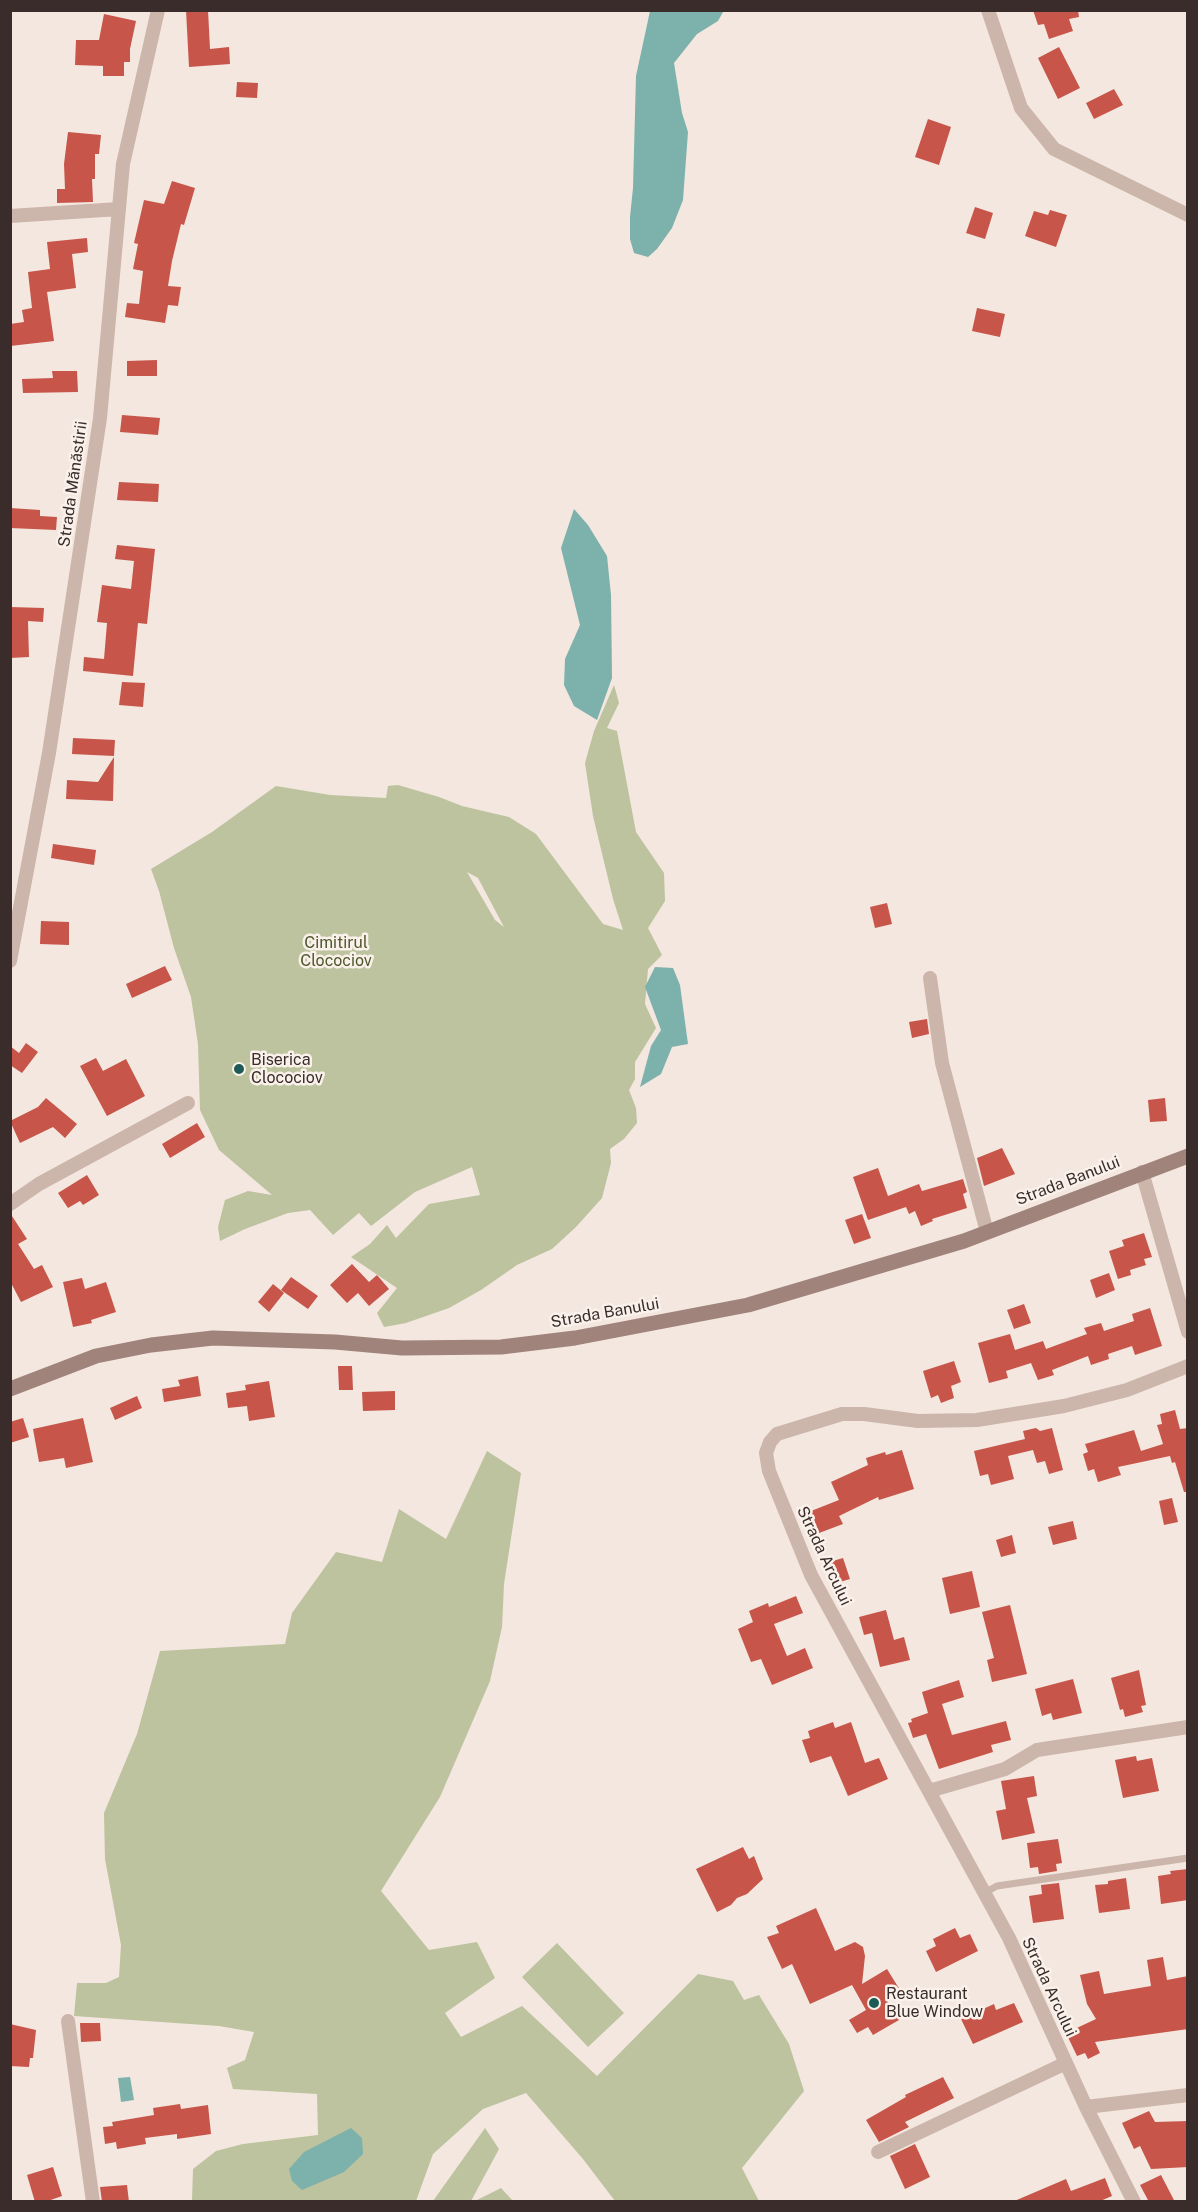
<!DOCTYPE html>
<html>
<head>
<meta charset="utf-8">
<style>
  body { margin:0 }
  #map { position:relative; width:1198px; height:2212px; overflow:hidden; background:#f3e7df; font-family:"Public Sans",sans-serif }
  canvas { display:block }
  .frame { position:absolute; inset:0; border:12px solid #392c2a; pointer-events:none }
</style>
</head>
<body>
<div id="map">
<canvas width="1198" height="2212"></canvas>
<div class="frame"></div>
</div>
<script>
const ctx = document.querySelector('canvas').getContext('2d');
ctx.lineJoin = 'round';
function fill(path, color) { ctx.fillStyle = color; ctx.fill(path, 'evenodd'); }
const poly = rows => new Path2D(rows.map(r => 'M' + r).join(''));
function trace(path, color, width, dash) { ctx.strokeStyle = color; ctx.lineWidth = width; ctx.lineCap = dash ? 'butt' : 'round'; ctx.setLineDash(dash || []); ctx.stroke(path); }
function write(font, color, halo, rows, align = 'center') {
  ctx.font = font + ' "Public Sans",sans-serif'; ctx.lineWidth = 5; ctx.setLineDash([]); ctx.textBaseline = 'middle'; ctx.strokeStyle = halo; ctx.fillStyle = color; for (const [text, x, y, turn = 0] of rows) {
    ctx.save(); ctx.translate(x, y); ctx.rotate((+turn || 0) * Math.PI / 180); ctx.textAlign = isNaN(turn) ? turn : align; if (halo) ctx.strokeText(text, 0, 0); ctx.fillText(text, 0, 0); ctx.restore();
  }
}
fill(poly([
  [614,685,619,703,607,728,617,731,636,832,664,873,665,901,648,928,662,955,648,969,645,1004,656,1028,635,1062,635,1079,629,1090,636,1108,637,1123,624,1139,610,1149,611,1163,602,1198,576,1227,552,1249,517,1265,481,1290,449,1308,406,1323,384,1327,377,1313,397,1288,351,1257,370,1244,387,1225,396,1238,429,1204,480,1195,472,1167,415,1192,371,1226,359,1213,333,1235,310,1210,288,1213,245,1229,220,1241,218,1227,225,1200,248,1191,272,1195,219,1150,200,1110,198,1044,191,997,174,948,159,891,151,869,212,832,276,786,330,795,386,798,388,786,398,785,439,797,462,806,509,817,536,834,603,924,623,930,613,899,593,816,585,763,594,731],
  [467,872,478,878,504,927,495,920],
  [487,1451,521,1473,504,1584,502,1627,490,1681,440,1797,381,1891,429,1950,477,1942,495,1978,445,2013,461,2037,522,2006,597,2076,698,1974,733,1981,744,2000,759,1995,789,2044,804,2091,742,2168,759,2201,615,2201,583,2159,526,2093,483,2109,433,2154,416,2201,192,2201,193,2169,216,2151,243,2144,318,2135,317,2094,233,2089,227,2068,245,2060,254,2032,219,2026,74,2016,77,1983,106,1983,119,1977,121,1945,105,1859,104,1813,137,1734,160,1651,285,1644,292,1613,336,1552,382,1562,399,1509,446,1539],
  [557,1943,624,2013,588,2047,522,1977],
  [485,2128,499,2149,471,2201,433,2201],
  [501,2188,513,2201,475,2201]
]), '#bcc39e');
fill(poly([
  [650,11,723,12,718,21,697,34,674,63,682,113,688,132,683,200,672,228,657,249,648,257,634,253,630,239,630,217,633,188,636,76],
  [574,509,588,525,607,556,611,595,612,678,597,720,574,706,564,685,565,659,580,625,561,548],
  [655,967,673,968,680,985,688,1044,672,1047,661,1074,640,1087,651,1046,661,1030,645,987],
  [130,2077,134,2100,121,2102,118,2078],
  [351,2128,362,2138,363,2154,344,2172,302,2190,292,2181,289,2169,304,2152]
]), '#7db1ac');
fill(poly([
  [186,10,208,10,210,49,229,47,230,64,189,67],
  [1033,10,1078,10,1079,17,1069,19,1073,31,1049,39,1044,24,1038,25],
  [104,14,136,21,130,49,130,62,124,62,124,76,103,76,103,66,75,65,76,40,99,40],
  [1059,47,1080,88,1058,99,1038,58],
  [237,82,258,83,257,98,236,97],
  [1114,89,1123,105,1094,119,1086,103],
  [928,119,951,127,939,165,915,157],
  [68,132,101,135,99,154,95,154,95,179,92,179,93,202,57,203,57,189,65,189,64,164],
  [172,181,195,188,184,225,181,224,172,261,168,286,181,287,178,306,168,305,165,323,125,317,127,303,139,304,143,271,133,269,138,244,134,243,144,200,164,204],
  [975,207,993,213,985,239,966,233],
  [1050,210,1067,215,1056,247,1025,236,1034,211,1048,215],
  [87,238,88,252,72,254,76,288,47,292,54,341,10,346,10,324,24,322,22,310,32,308,28,272,50,269,47,242],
  [977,308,1005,314,1000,337,972,331],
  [157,360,157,376,127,376,127,361],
  [52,371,77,371,78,392,23,393,22,379,53,378],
  [122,415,160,418,158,435,120,432],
  [119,482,159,484,158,502,117,500],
  [10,508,40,510,40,516,57,517,56,530,10,528],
  [117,545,155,549,147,624,138,623,133,676,83,671,84,657,104,659,107,623,97,622,102,585,131,589,134,561,115,559],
  [10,607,44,608,43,622,28,621,29,657,10,658],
  [122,682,145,683,143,707,119,705],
  [73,738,115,740,114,756,72,754],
  [114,757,113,801,66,799,67,780,98,782],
  [53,844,96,850,94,865,51,858],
  [887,903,892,924,875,928,870,907],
  [41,921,69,922,69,945,40,944],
  [165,966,172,980,132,998,126,984],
  [927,1019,929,1034,912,1038,909,1022],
  [26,1043,38,1052,22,1073,10,1065,10,1046,19,1053],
  [96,1058,103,1071,126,1059,145,1096,107,1116,80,1066],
  [46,1098,77,1124,65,1138,53,1127,20,1143,10,1121,38,1107],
  [1165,1098,1167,1121,1150,1122,1148,1100],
  [197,1123,205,1137,170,1158,162,1144],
  [1002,1148,1015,1174,984,1186,977,1158],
  [878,1168,888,1196,919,1184,922,1191,963,1179,967,1192,963,1194,967,1208,932,1219,933,1221,921,1226,915,1211,909,1214,906,1207,868,1220,853,1177],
  [87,1175,99,1195,83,1205,80,1201,68,1208,58,1193],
  [10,1213,27,1239,18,1244,34,1269,42,1265,53,1287,21,1302,10,1281],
  [862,1214,871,1238,854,1244,845,1220],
  [1144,1233,1152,1257,1144,1259,1146,1265,1130,1270,1131,1275,1118,1279,1109,1251,1124,1246,1122,1240],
  [352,1264,369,1282,377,1275,389,1289,369,1306,358,1293,347,1303,330,1285],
  [1109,1273,1115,1290,1096,1298,1090,1280],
  [291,1277,318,1296,308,1309,281,1290],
  [82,1278,85,1289,106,1282,116,1312,91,1320,92,1323,73,1327,63,1282],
  [273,1284,284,1293,269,1312,258,1302],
  [1024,1304,1031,1323,1014,1329,1007,1310],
  [1150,1308,1162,1346,1135,1355,1132,1346,1108,1354,1109,1359,1091,1365,1088,1356,1052,1370,1054,1375,1038,1380,1031,1363,1006,1371,1008,1378,989,1383,978,1343,1010,1334,1015,1350,1043,1341,1046,1349,1087,1334,1084,1328,1101,1323,1104,1331,1134,1321,1132,1314],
  [954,1361,961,1382,951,1386,954,1398,941,1403,938,1395,931,1398,923,1371],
  [338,1366,352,1366,353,1390,339,1390],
  [198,1376,201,1396,164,1402,162,1389,180,1386,178,1380],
  [269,1381,275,1417,249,1421,247,1406,228,1408,226,1393,246,1390,245,1385],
  [395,1391,395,1410,363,1411,362,1392],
  [137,1396,142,1408,115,1420,110,1408],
  [1175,1410,1180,1429,1188,1428,1188,1492,1184,1492,1175,1462,1172,1463,1170,1456,1118,1467,1121,1475,1098,1482,1094,1469,1088,1471,1083,1454,1088,1452,1085,1444,1134,1430,1141,1451,1163,1444,1157,1425,1162,1424,1160,1414],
  [23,1418,29,1437,10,1443,10,1422],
  [83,1418,93,1462,66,1468,64,1458,39,1462,33,1429],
  [1036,1428,1040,1431,1052,1428,1063,1470,1049,1474,1045,1461,1037,1463,1033,1450,1008,1456,1014,1479,991,1485,988,1474,980,1476,974,1451,1025,1439,1023,1431],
  [902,1450,914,1489,879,1500,878,1497,839,1516,843,1524,819,1533,811,1511,839,1500,831,1482,868,1465,866,1458,885,1452,886,1455],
  [1172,1498,1178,1522,1164,1525,1159,1501],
  [1073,1521,1077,1539,1053,1545,1048,1527],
  [1012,1535,1016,1553,1001,1557,996,1540],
  [843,1558,850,1579,833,1584,826,1563],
  [972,1571,980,1607,950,1614,942,1578],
  [796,1596,803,1613,774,1624,787,1656,805,1648,813,1668,772,1685,761,1659,751,1662,738,1629,753,1622,749,1611,768,1603,769,1607],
  [1010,1605,1027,1674,992,1682,987,1660,994,1658,982,1612],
  [886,1610,894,1640,904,1637,910,1660,880,1667,872,1633,864,1635,859,1617],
  [1139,1670,1146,1705,1141,1706,1143,1712,1125,1717,1123,1709,1120,1710,1111,1678],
  [1073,1679,1082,1713,1053,1720,1051,1713,1042,1716,1035,1689],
  [959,1680,964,1697,942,1704,952,1735,1006,1721,1011,1740,991,1745,993,1752,939,1769,926,1734,913,1738,908,1723,912,1722,911,1719,928,1713,922,1692],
  [833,1722,835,1728,851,1722,865,1763,879,1758,888,1779,848,1796,831,1756,810,1763,802,1740,810,1738,808,1731],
  [1136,1756,1137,1761,1152,1758,1159,1791,1123,1798,1115,1760],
  [1034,1776,1037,1796,1027,1798,1035,1833,1002,1840,996,1811,1006,1809,1001,1781],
  [1058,1839,1062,1863,1056,1864,1057,1871,1039,1874,1038,1867,1030,1868,1027,1843],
  [743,1847,749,1859,754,1856,763,1879,747,1894,737,1898,731,1905,717,1912,696,1869],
  [1188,1869,1188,1900,1161,1904,1158,1876,1171,1874,1170,1871],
  [1126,1878,1130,1909,1099,1913,1095,1885,1108,1884,1108,1881],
  [1059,1883,1064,1919,1033,1923,1029,1896,1042,1894,1041,1885],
  [816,1908,835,1951,855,1942,863,1947,865,1956,862,1984,887,1969,900,1990,886,1999,899,2020,873,2035,868,2027,857,2033,849,2020,866,2010,852,1985,810,2004,792,1964,782,1969,767,1937,779,1933,776,1926],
  [955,1928,960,1938,970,1934,978,1951,936,1972,926,1951,936,1946,933,1939],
  [1163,1957,1167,1980,1188,1976,1188,2029,1095,2042,1100,2053,1088,2059,1085,2053,1077,2056,1066,2033,1096,2019,1087,2004,1080,1975,1099,1971,1104,1994,1151,1986,1147,1960],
  [1014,2003,1023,2022,973,2044,961,2019,994,2004,996,2010],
  [80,2023,100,2023,101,2041,81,2042],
  [10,2024,36,2030,33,2058,30,2058,29,2067,10,2066],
  [943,2077,954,2098,905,2122,909,2127,879,2142,866,2120,906,2097,905,2095],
  [180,2104,181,2109,208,2105,211,2134,177,2139,177,2134,145,2138,146,2144,117,2149,116,2142,105,2144,103,2127,113,2126,112,2122,154,2115,153,2108],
  [1149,2111,1155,2122,1188,2121,1188,2167,1151,2169,1140,2146,1134,2149,1122,2123],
  [915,2144,930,2177,905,2189,890,2156],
  [53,2167,62,2196,45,2202,35,2202,27,2175],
  [1161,2175,1175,2202,1149,2202,1140,2185],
  [1105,2178,1112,2196,1098,2202,1012,2202,1066,2179,1071,2191],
  [127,2185,129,2202,102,2202,100,2187]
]), '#c75549');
trace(poly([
  [984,1893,997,1886,1188,1858]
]), '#ccb5aa', 7);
trace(poly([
  [988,10,1021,108,1054,149,1188,215],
  [10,216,119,209],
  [10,961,49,753,100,418,123,164,158,10],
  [930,978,942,1063,987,1232],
  [1142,1172,1188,1332],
  [10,1204,39,1184,188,1103],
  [929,1791,1005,1769,1037,1750,1188,1727],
  [68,2021,93,2202],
  [1086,2107,1188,2095],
  [878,2152,1066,2063],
  [1134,2202,1086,2107,1009,1938,811,1575,769,1471,766,1453,770,1442,777,1434,842,1414,864,1414,918,1421,977,1420,1064,1406,1127,1390,1188,1366]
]), '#ccb5aa', 14);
trace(poly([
  [10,1389,96,1356,151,1345,213,1338,335,1342,402,1348,501,1347,575,1338,748,1305,964,1241,1188,1156]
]), '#a0837b', 15);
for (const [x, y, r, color] of [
  [239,1069,6,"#1e5b57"],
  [874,2003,6,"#1e5b57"]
]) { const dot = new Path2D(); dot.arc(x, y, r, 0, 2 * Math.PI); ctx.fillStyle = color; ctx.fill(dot); trace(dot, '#faf1eb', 2); }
write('16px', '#392c2a', '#faf1eb', [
  ["Strada Mănăstirii",73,484,-82],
  ["Strada Banului",1068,1181,-21],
  ["Strada Banului",605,1313,-10],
  ["Strada Arcului",824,1556,65],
  ["Strada Arcului",1049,1987,65]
]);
write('16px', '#4e582d', '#faf1eb', [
  ["Cimitirul",336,943],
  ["Clocociov",336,961]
]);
write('16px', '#392c2a', '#faf1eb', [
  ["Biserica",251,1060],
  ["Clocociov",251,1078],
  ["Restaurant",886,1994],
  ["Blue Window",886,2012]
], 'left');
</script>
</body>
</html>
